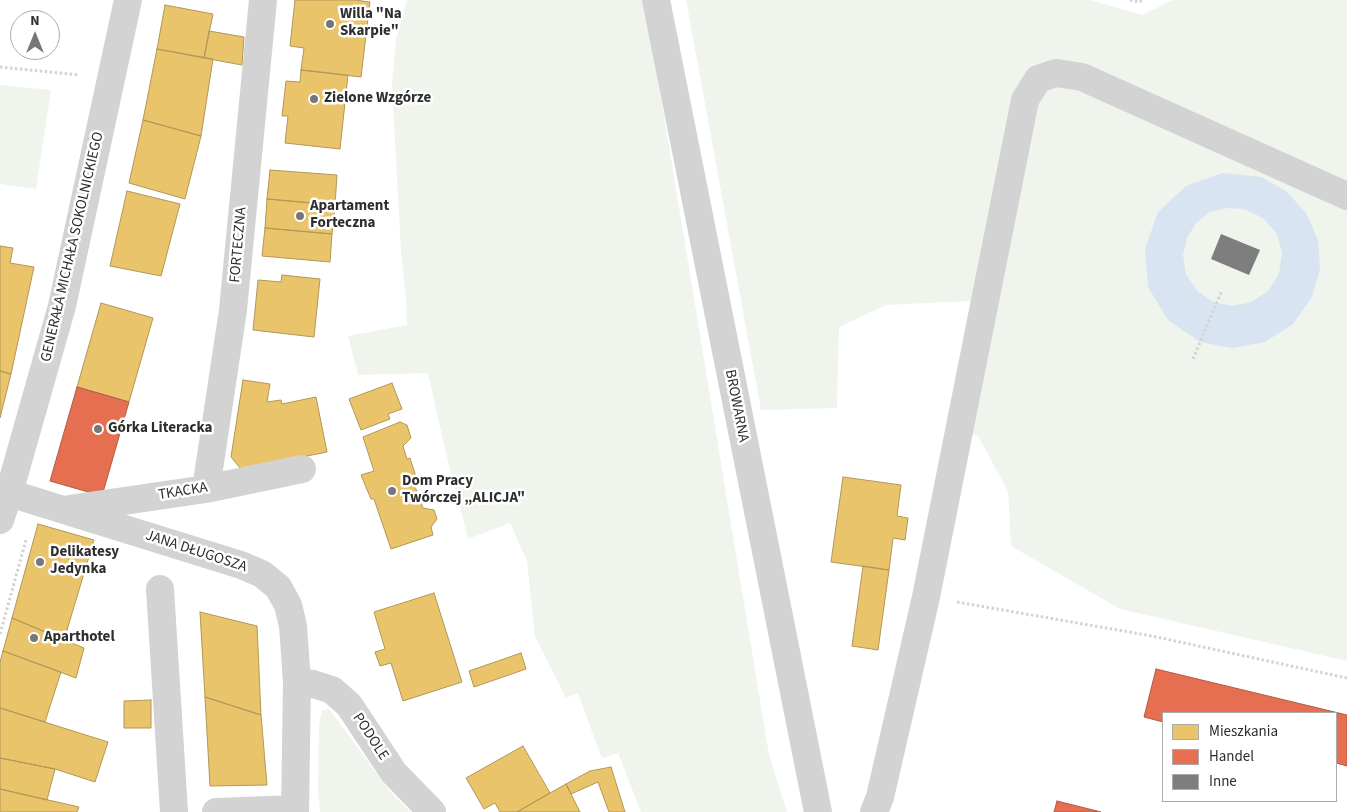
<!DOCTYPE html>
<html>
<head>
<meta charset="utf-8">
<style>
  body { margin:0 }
  #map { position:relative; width:1347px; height:812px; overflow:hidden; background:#fff; font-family:"Source Sans 3",sans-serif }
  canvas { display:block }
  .legend { position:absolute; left:1162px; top:712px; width:175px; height:90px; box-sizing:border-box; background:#fff; border:1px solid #ababab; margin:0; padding:6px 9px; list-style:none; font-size:15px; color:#2e2e2e }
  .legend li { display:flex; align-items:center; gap:10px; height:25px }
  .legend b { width:25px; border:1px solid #ababab }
  .north { position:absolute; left:10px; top:10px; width:50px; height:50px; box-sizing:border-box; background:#fff; border:1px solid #ababab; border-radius:50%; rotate:0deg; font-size:14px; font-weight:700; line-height:20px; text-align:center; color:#2e2e2e }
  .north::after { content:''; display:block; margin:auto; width:18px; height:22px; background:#777; clip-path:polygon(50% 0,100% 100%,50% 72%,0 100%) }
</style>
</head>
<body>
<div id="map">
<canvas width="1347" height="812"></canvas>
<ul class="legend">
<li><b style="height:14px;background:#e9c46a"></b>Mieszkania</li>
<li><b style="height:14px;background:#e76f51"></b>Handel</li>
<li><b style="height:14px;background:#7e7e7e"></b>Inne</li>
</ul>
<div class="north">N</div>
</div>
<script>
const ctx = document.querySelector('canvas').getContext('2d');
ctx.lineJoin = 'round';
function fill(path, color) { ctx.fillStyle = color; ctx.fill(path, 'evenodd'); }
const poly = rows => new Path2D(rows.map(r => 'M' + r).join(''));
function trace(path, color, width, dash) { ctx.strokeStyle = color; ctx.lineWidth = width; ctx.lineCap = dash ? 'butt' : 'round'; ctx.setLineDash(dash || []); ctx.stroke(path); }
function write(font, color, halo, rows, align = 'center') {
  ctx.font = font + ' "Source Sans 3",sans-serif'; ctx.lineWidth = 5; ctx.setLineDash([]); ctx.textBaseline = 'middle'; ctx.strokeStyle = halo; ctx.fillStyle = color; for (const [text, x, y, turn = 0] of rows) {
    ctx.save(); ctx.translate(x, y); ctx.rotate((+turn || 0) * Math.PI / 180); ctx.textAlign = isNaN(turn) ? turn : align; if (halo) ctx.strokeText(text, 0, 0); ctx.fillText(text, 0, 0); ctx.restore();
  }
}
fill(poly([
  [407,0,645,0,769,755,787,812,641,812,618,753,602,759,578,693,566,698,535,637,527,561,510,523,468,539,445,449,428,373,358,375,348,336,407,325,406,298,401,251,392,84,396,39],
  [686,0,1091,0,1142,15,1173,0,1347,0,1347,661,1120,609,1011,546,1008,491,978,436,945,430,972,301,886,305,839,327,837,408,761,410],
  [0,85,51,90,36,189,0,184],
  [329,709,392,794,411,812,320,812,318,788,319,725,322,710]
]), '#eff5ec');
fill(poly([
  [1222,173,1261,177,1286,191,1306,213,1318,240,1320,269,1312,297,1293,324,1265,342,1232,348,1200,342,1168,320,1148,287,1145,249,1158,212,1186,186],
  [1227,208,1244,209,1263,218,1277,234,1282,253,1279,274,1268,291,1251,302,1232,306,1213,302,1197,291,1186,274,1183,255,1187,238,1196,223,1210,212]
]), '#d8e4f2');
const homes = poly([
  [295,0,355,0,370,2,361,77,301,70,304,48,290,46,295,0],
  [165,5,213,14,204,58,157,49,165,5],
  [209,31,244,37,242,65,204,58,209,31],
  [157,49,213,59,201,136,143,120,157,49],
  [301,70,348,75,340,149,285,143,288,116,282,116,286,81,300,82,301,70],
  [143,120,201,136,185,199,129,183,143,120],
  [270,170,337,175,335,205,267,199,270,170],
  [127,191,180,204,161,276,110,266,127,191],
  [267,199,335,205,332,234,265,228,267,199],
  [265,228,332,234,330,262,262,256,265,228],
  [0,246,13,248,10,263,34,267,11,374,0,371,0,246],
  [282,275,320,279,314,337,253,330,258,280,281,282,282,275],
  [101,303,153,318,129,402,77,387,101,303],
  [0,371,11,374,0,418,0,371],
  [243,380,270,384,267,402,281,400,282,404,316,397,327,452,241,469,231,457,243,380],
  [392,383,402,409,388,414,390,419,361,430,349,399,392,383],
  [400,422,407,425,411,438,403,446,407,459,410,458,418,483,414,484,423,508,434,510,437,519,431,527,433,535,391,549,374,499,371,499,361,475,374,471,363,437,400,422],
  [843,477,901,485,897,516,908,518,905,540,893,538,889,570,831,562,843,477],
  [38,524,94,540,64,640,12,618,38,524],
  [863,566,889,570,878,650,852,646,863,566],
  [434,593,462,682,403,701,391,663,380,666,375,652,385,649,374,612,434,593],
  [200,612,257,626,261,715,205,697,200,612],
  [12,618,84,648,76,678,3,651,12,618],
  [3,651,61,672,45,722,0,708,0,662,3,651],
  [521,653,526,669,474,687,469,671,521,653],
  [205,697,261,715,267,785,210,786,205,697],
  [151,700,151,728,124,728,124,701,151,700],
  [0,708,108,742,95,782,55,769,0,758,0,708],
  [523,746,550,793,517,812,500,812,495,803,484,809,466,778,523,746],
  [0,758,55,769,47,800,0,789,0,758],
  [611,767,625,812,609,812,598,782,571,794,566,784,590,771,611,767],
  [566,784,580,812,517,812,550,793,566,784],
  [0,789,79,807,77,812,0,812,0,789]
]);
fill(homes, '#e9c46a');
trace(homes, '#b19758', 1);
const shops = poly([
  [77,387,129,402,102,496,50,481,77,387],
  [1156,669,1347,715,1347,766,1336,763,1336,713,1163,713,1163,722,1144,717,1156,669],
  [1057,801,1101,812,1054,812,1057,801]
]);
fill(shops, '#e76f51');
trace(shops, '#b05c46', 1);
fill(poly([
  [1221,234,1260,250,1249,275,1211,259]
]), '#7e7e7e');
trace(poly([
  [1130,0,1139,2,1143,0],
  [0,67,79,75],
  [1193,359,1222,290],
  [957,602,1152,636,1347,678],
  [0,634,26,540]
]), '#d3d3d3', 3, [2.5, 2.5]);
trace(poly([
  [656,0,818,812],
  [206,489,233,310,263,0],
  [9,493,241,565,262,574,278,587,288,605,293,626,297,682,295,812],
  [69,509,206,489,302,469],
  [0,520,9,493,62,306,128,0],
  [160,589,174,812],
  [297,682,313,684,332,690,349,705,394,773,432,812],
  [216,812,295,809],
  [874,812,880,797,926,597,1025,100,1038,79,1056,73,1082,77,1347,196]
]), '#d3d3d3', 28);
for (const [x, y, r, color] of [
  [330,24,5,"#777"],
  [314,99,5,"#777"],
  [300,216,5,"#777"],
  [98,429,5,"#777"],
  [392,491,5,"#777"],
  [40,562,5,"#777"],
  [34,638,5,"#777"]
]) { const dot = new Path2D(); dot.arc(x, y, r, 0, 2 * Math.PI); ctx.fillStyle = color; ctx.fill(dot); trace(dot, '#fff', 2); }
write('bold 15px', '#2e2e2e', '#fff', [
  ["Willa \"Na",340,15],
  ["Skarpie\"",340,32],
  ["Zielone Wzgórze",324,99],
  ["Apartament",310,207],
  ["Forteczna",310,224],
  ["Górka Literacka",108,429],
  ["Dom Pracy",402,482],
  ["Twórczej „ALICJA\"",402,499],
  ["Delikatesy",50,553],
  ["Jedynka",50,570],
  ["Aparthotel",44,638]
], 'left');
write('15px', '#2e2e2e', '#fff', [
  ["FORTECZNA",239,245,-85],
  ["GENERAŁA MICHAŁA SOKOLNICKIEGO",73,247,-77],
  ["BROWARNA",736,406,79],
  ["TKACKA",183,492,-9],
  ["JANA DŁUGOSZA",196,552,18],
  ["PODOLE",370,737,57]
]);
</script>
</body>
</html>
